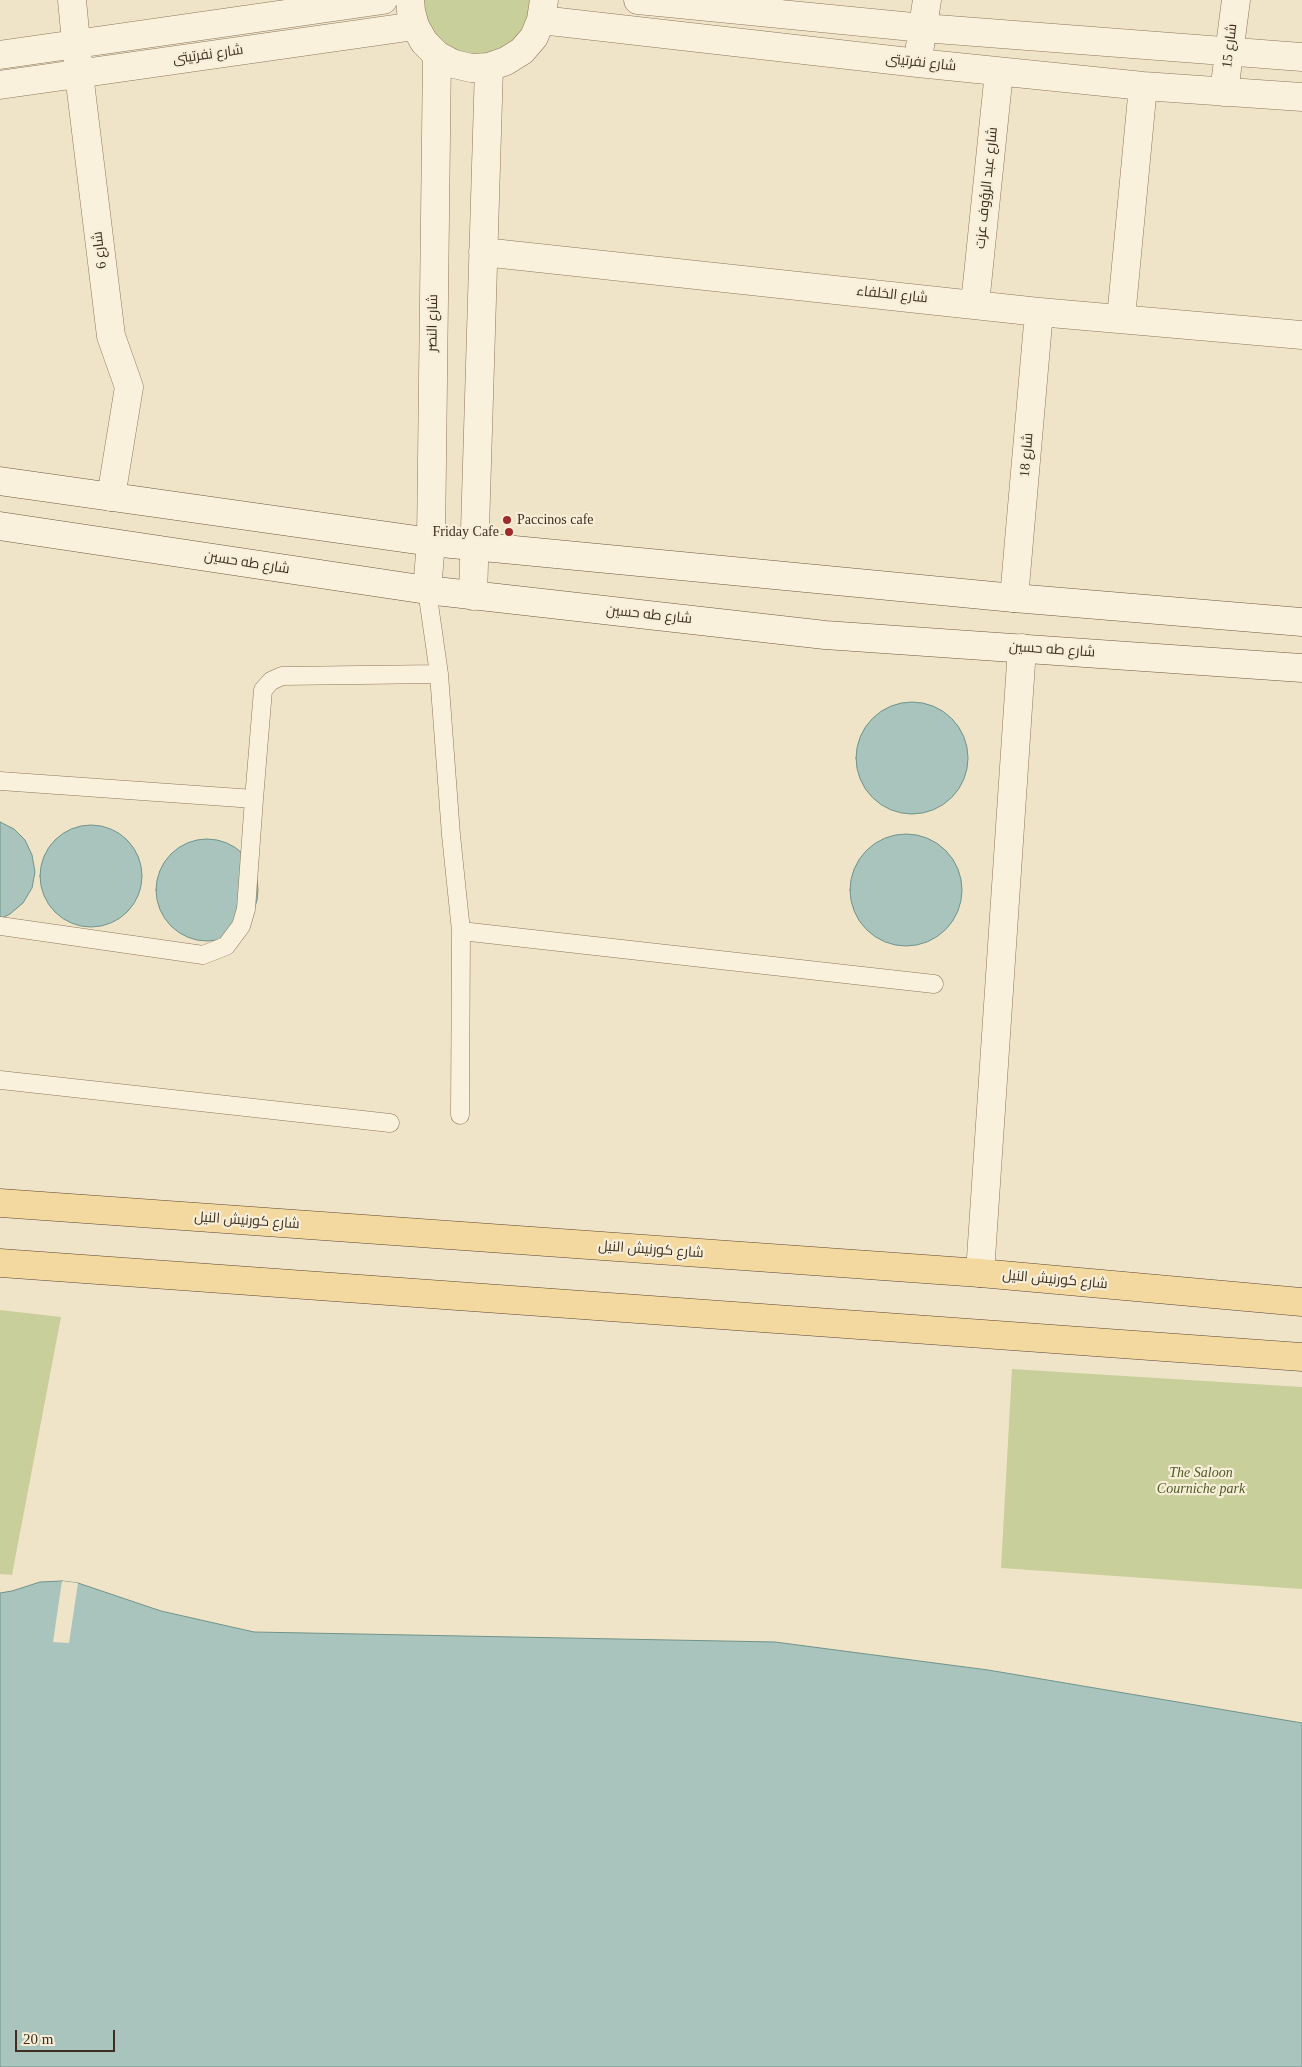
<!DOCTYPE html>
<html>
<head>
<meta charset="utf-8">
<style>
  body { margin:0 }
  #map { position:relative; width:1302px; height:2067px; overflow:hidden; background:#f0e4c8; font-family:"Times New Roman",serif }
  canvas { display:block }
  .scale { position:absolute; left:15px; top:2030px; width:100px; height:22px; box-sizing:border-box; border:2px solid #3d2e20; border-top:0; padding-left:6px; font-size:15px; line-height:18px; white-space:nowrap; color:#3d2e20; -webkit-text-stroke:4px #f7eed8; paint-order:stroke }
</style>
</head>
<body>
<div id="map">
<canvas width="1302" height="2067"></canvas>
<div class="scale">20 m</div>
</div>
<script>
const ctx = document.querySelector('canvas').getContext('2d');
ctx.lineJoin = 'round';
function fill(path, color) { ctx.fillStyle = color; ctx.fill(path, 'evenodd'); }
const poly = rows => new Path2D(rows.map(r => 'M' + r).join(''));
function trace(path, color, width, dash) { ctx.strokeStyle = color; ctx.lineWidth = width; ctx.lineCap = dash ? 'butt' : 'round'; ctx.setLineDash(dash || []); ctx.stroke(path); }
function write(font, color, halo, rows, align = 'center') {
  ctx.font = font + ' "Times New Roman",Cairo,serif'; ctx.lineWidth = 4.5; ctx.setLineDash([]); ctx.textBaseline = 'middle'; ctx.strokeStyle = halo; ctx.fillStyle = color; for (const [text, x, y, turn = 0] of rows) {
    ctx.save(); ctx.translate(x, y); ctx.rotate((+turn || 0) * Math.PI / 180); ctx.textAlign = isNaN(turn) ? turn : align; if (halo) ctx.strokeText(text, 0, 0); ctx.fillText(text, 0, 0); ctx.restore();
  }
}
fill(poly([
  [420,0,534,0,531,23,512,49,478,59,449,49,426,27],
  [0,1310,61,1317,12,1575,0,1574],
  [1012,1369,1302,1387,1302,1589,1001,1568]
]), '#c9cf9b');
const water = poly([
  '856 758a56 56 0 1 1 112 0a56 56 0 1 1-112 0Z',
  [0,822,14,829,25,840,32,855,35,872,32,888,23,903,10,914,0,919,0,822],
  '40 876a51 51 0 1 1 102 0a51 51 0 1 1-102 0Z',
  '850 890a56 56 0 1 1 112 0a56 56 0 1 1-112 0Z',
  '156 890a51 51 0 1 1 102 0a51 51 0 1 1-102 0Z',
  [62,1581,78,1583,161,1611,254,1632,775,1642,988,1670,1302,1723,1302,2067,0,2067,0,1593,12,1591,40,1582,62,1581]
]);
fill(water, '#a9c4bc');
trace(water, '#6f938a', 1);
fill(poly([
  [62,1581,78,1583,69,1643,53,1642]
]), '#f0e4c8');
const lane = poly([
  [427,590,439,674,451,835,461,931,460,1115],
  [0,781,254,799,263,690,271,681,282,676,439,674],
  [0,926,203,955,226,946,241,926,246,909,254,799],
  [461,931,934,984],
  [0,1080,390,1123]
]);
const street = poly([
  [72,0,79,74,111,336,129,387,111,497],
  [410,0,411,11,415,26,424,42,437,55,454,64,471,68,489,67,506,61,522,51,534,37,541,20,544,0],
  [638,0,923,28,1302,57],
  [541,20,918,63,1143,86,1302,97],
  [920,46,927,0],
  [0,55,383,0],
  [0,85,415,26],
  [1224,92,1236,0],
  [483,252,1039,312,1302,335],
  [975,304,999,72],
  [1121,318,1143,86],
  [427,590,431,542,437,55],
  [473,596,489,67],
  [1014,598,1039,312],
  [980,1273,1022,648]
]);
const secondary = poly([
  [0,481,431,542,1014,598,1302,622],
  [0,526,427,590,825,635,1302,668]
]);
const primary = poly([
  [0,1203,980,1273,1302,1302],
  [0,1263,1302,1357]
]);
trace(lane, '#8d765c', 19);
trace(street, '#8d765c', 29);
trace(secondary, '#6f573f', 29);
trace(primary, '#5b4430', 29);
trace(lane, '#faf1dc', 18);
trace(street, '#faf1dc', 28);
trace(secondary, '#faf1dc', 28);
trace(primary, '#f3d9a0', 28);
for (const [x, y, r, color] of [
  [507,520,5,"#9e2a2b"],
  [509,532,5,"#9e2a2b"]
]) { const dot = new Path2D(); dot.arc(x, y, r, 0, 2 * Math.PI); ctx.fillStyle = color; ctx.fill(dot); trace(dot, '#f7eed8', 2); }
write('14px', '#3d2e20', '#f7eed8', [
  ["شارع 15",1230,46,-83],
  ["شارع نفرتيتى",208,55,-8],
  ["شارع نفرتيتى",921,63,6],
  ["شارع عبد الرؤوف عزت",987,188,-84],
  ["شارع 6",100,250,-97],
  ["شارع الخلفاء",892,295,6],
  ["شارع النصر",433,323,-89],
  ["شارع 18",1027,455,-85],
  ["شارع طه حسين",247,563,9],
  ["شارع طه حسين",649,615,6],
  ["شارع طه حسين",1052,650,4],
  ["شارع كورنيش النيل",247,1221,4],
  ["شارع كورنيش النيل",651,1250,4],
  ["شارع كورنيش النيل",1055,1280,5]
]);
write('14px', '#3d2e20', '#f7eed8', [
  ["Paccinos cafe",517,520],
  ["Friday Cafe",499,532,"right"]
], 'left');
write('italic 14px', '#4d5a26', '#f7eed8', [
  ["The Saloon",1201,1473],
  ["Courniche park",1201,1489]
]);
</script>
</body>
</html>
